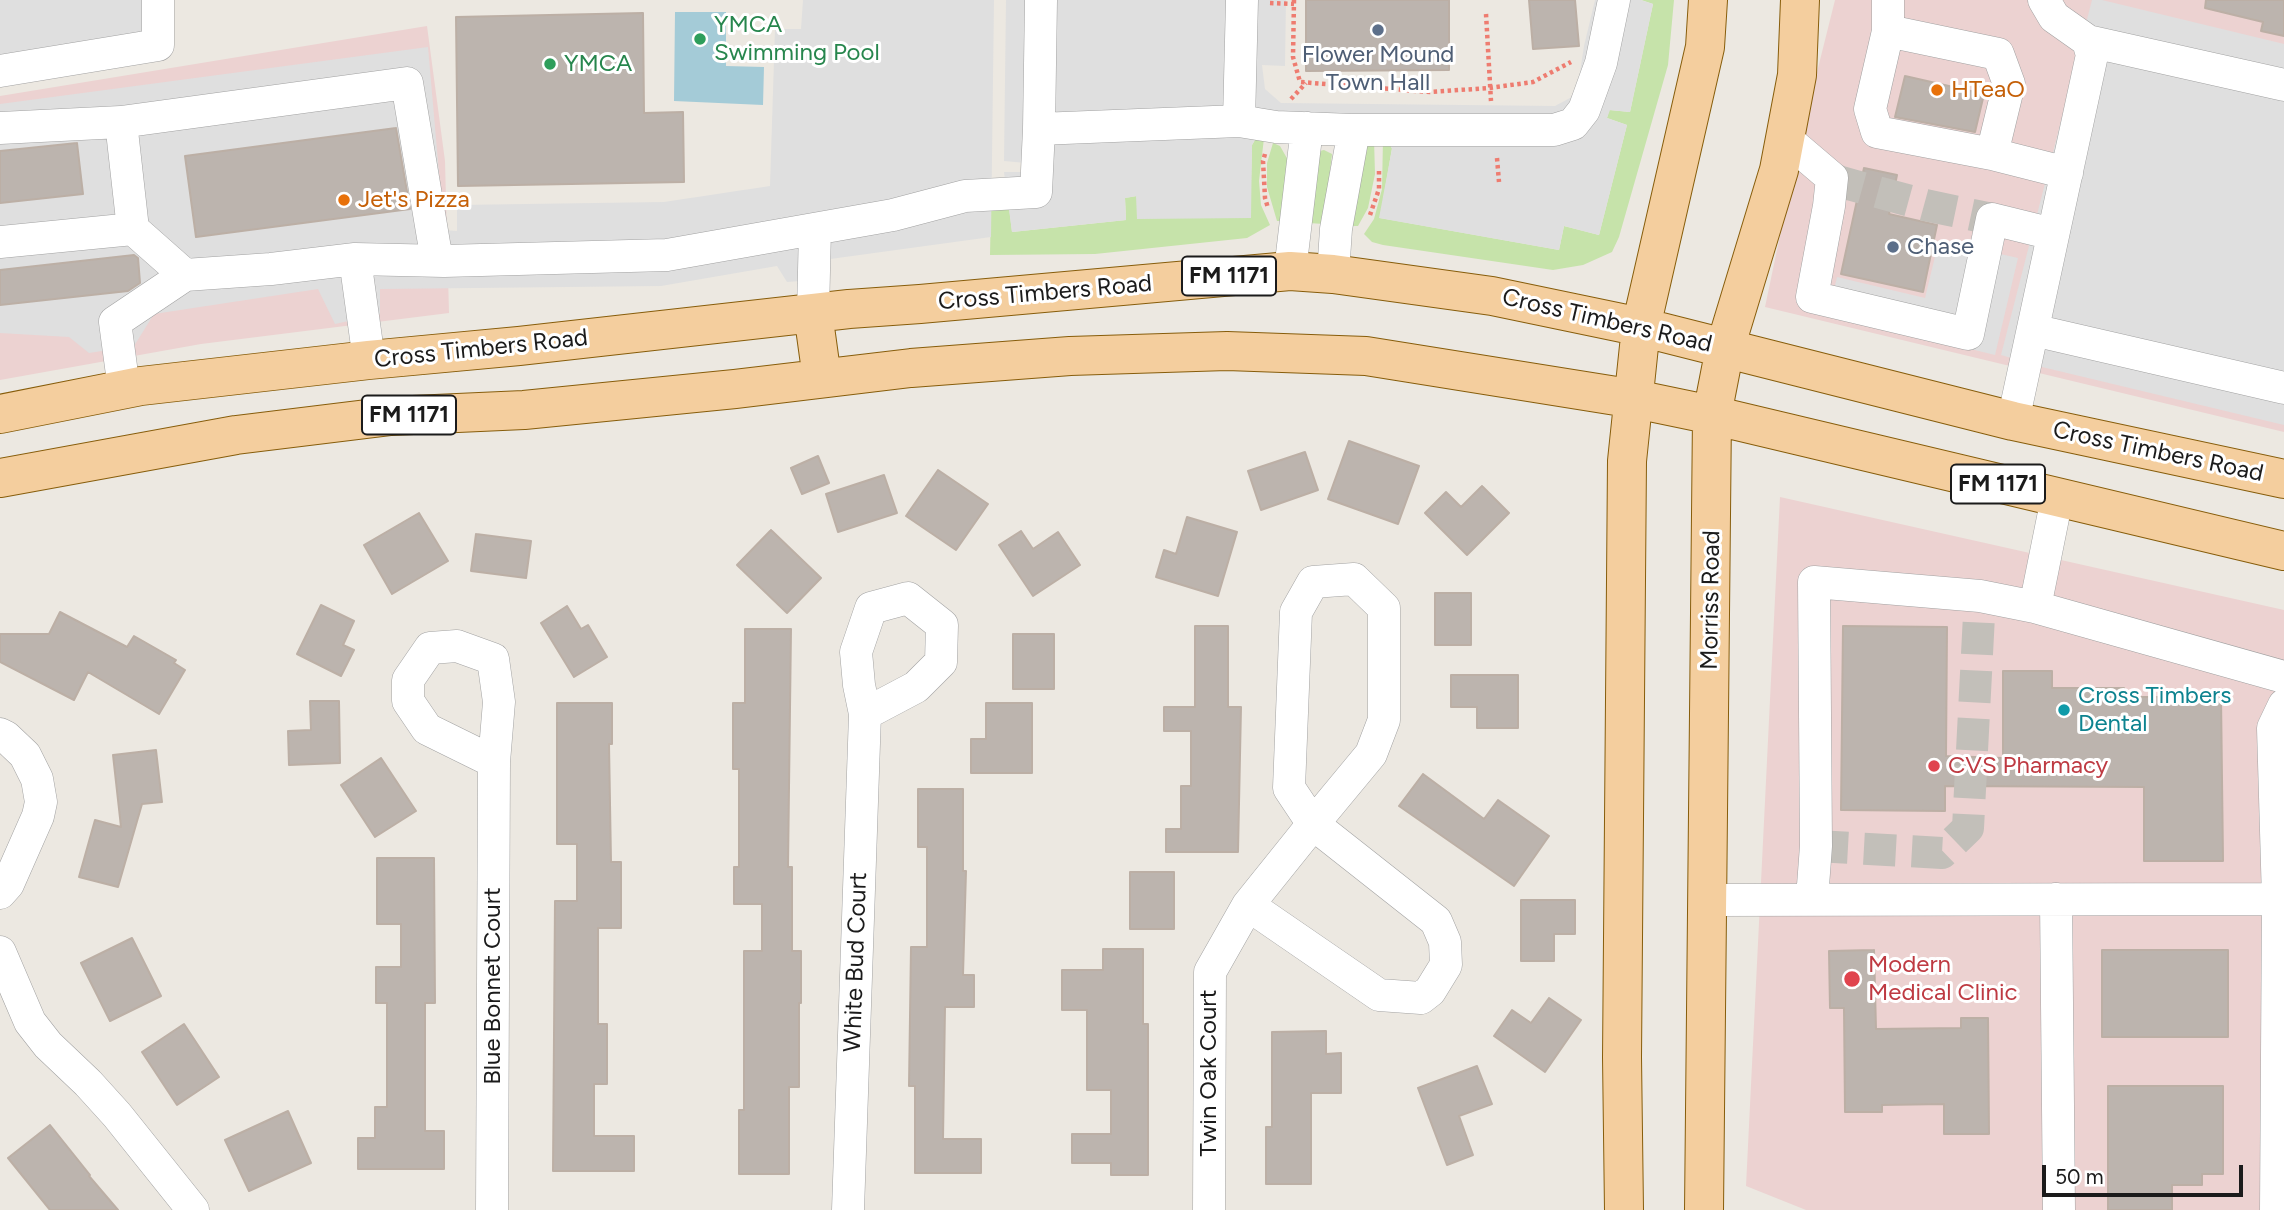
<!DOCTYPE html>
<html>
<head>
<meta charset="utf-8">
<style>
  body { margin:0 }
  #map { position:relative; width:2284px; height:1210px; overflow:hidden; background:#ece8e1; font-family:Figtree,sans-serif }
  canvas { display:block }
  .scale { position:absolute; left:2042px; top:1165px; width:201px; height:32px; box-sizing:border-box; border:4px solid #1b1b1b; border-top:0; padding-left:9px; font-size:21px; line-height:24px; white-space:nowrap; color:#1b1b1b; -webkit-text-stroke:5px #fff; paint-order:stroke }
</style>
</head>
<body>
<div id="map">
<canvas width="2284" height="1210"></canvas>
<div class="scale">50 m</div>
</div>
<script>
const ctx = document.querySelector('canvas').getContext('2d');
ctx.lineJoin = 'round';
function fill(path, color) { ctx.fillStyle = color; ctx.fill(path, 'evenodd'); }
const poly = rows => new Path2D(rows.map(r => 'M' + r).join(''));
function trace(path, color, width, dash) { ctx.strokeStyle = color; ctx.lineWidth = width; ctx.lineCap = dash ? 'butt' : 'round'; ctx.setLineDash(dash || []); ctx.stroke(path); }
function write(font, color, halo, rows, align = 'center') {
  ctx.font = font + ' Figtree,sans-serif'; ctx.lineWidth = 6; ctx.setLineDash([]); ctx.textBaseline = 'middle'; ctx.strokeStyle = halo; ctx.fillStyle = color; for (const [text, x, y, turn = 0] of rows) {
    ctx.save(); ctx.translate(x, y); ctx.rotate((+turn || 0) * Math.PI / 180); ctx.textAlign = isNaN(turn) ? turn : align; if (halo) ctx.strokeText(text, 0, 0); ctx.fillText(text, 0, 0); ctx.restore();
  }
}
fill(poly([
  [1835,0,2284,0,2284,432,1765,307,1801,136],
  [427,26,445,161,449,313,201,344,0,380,0,96],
  [1780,497,2284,610,2284,1210,1806,1210,1746,1186]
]), '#ecd2d1');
fill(poly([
  [1641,0,1674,0,1668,65,1619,237,1612,252,1583,265,1553,270,1383,245,1372,242,1364,234,1374,219,1382,189,1383,139,1389,143,1392,148,1380,218,1559,250,1564,226,1599,235,1627,125,1607,118,1609,110,1630,112,1653,4],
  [1264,138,1259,181,1261,205,1270,225,1247,238,1095,254,990,255,991,207,1009,207,1012,232,1126,220,1125,198,1137,196,1137,218,1250,218,1252,145,1255,140],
  [1374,139,1375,174,1368,208,1358,226,1349,226,1364,148],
  [1273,143,1280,146,1288,160,1284,221,1277,221,1267,187,1267,163],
  [1324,150,1332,154,1324,224,1308,223,1315,152]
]), '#c6e3aa');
fill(poly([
  [0,0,170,0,170,57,0,84],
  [803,0,994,0,991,237,823,260,826,279,787,282,777,266,661,286,380,289,380,314,335,324,318,289,154,314,134,346,89,353,69,337,0,333,0,104,428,47,444,230,457,231,457,205,664,202,770,186,775,29,801,29],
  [1006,0,1286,0,1285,66,1262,65,1265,89,1281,103,1555,106,1570,98,1578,85,1584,46,1595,0,1641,0,1653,4,1630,112,1610,110,1607,118,1627,125,1599,235,1564,226,1559,250,1379,218,1392,149,1389,143,1264,138,1255,140,1252,145,1251,218,1137,219,1136,196,1125,198,1126,220,1012,232,1004,172,1022,172,1026,163,1004,161],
  [2092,0,2102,0,2284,44,2284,425,2042,367,2001,355],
  [1939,240,2018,258,1995,355,1828,314,1837,277,1925,298]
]), '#dfdfdf');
fill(poly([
  [675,12,726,12,726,66,764,67,763,105,674,101]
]), '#a4cbd7');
const building = poly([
  [1306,0,1449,0,1449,70,1306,71,1306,0],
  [1529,0,1575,0,1579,46,1533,49,1529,0],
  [2206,0,2284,0,2284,36,2261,31,2263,22,2205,8,2206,0],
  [643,13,644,113,683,112,684,182,458,186,456,17,643,13],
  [1905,76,1984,94,1975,132,1895,117,1905,76],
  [396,128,410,209,196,237,185,156,396,128],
  [77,143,83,194,0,203,0,151,77,143],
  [1864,168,1897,175,1889,214,1937,225,1923,292,1841,274,1864,168],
  [134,255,138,258,140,283,128,291,0,305,0,270,134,255],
  [1349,441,1419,466,1398,524,1328,499,1349,441],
  [1305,452,1318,490,1261,510,1248,471,1305,452],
  [818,456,829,483,802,494,791,468,818,456],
  [938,470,988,504,956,550,906,516,938,470],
  [884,475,897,513,838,532,826,494,884,475],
  [1482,486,1509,513,1467,555,1425,513,1446,492,1461,507,1482,486],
  [419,513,448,561,392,594,364,545,419,513],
  [1187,517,1237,532,1218,596,1156,577,1164,550,1176,554,1187,517],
  [771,530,821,578,787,613,737,565,771,530],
  [1021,531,1033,549,1058,532,1080,565,1033,596,999,545,1021,531],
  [476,534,531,541,526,578,471,571,476,534],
  [1435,593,1471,593,1471,645,1435,645,1435,593],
  [321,605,354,621,343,645,354,650,341,676,297,654,321,605],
  [567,606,581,629,588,625,607,657,574,677,541,623,567,606],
  [60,612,127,647,134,636,176,660,174,663,185,670,159,714,88,672,74,700,0,662,0,634,49,634,60,612],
  [1195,626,1228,626,1228,707,1241,707,1238,852,1166,852,1166,829,1181,829,1181,786,1191,786,1191,731,1164,731,1164,707,1195,707,1195,626],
  [1843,626,1947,627,1946,756,2003,758,2003,671,2052,671,2052,688,2124,688,2124,697,2221,697,2223,861,2144,861,2144,787,1945,786,1945,811,1841,810,1843,626],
  [745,629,791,629,788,867,792,867,792,951,801,951,801,1003,799,1003,799,1087,789,1087,789,1174,739,1174,739,1110,744,1110,744,951,762,951,762,904,734,904,734,867,739,867,739,769,733,769,733,703,745,703,745,629],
  [1013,634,1054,634,1054,689,1013,689,1013,634],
  [1451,675,1518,675,1518,728,1477,728,1477,707,1451,707,1451,675],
  [310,701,339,701,340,763,289,765,288,731,311,730,310,701],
  [557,703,612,703,612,744,609,744,611,862,621,862,621,928,598,928,598,1024,607,1024,607,1084,594,1084,594,1136,634,1136,634,1171,553,1171,555,901,577,901,577,844,557,844,557,703],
  [986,703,1032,703,1032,773,971,773,971,739,986,739,986,703],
  [156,750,162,802,142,804,118,887,79,877,95,820,121,827,113,755,156,750],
  [381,758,416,811,375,837,341,785,381,758],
  [1423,774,1484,819,1498,800,1549,836,1514,886,1399,806,1423,774],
  [918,789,963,789,963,871,966,871,963,975,974,975,974,1007,945,1007,943,1139,981,1139,981,1173,915,1173,915,1086,909,1086,911,947,927,947,927,847,918,847,918,789],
  [377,858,434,858,435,1003,425,1003,425,1131,444,1131,444,1169,358,1169,358,1138,375,1138,375,1107,387,1107,387,1003,376,1003,376,967,401,967,401,924,377,924,377,858],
  [1130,872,1174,872,1174,929,1130,929,1130,872],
  [1521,900,1575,900,1575,934,1554,934,1554,961,1521,961,1521,900],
  [132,938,161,996,110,1021,81,963,132,938],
  [1103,949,1143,949,1143,1024,1148,1024,1148,1175,1111,1175,1111,1163,1072,1163,1072,1134,1111,1134,1111,1090,1087,1090,1087,1010,1062,1010,1062,970,1103,970,1103,949],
  [1874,950,1876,1029,1961,1028,1961,1018,1988,1018,1989,1134,1944,1134,1944,1104,1882,1105,1882,1112,1845,1112,1844,1008,1830,1008,1829,951,1874,950],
  [2102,950,2228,950,2228,1037,2102,1037,2102,950],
  [1549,998,1581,1020,1545,1072,1494,1036,1512,1010,1531,1023,1549,998],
  [184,1024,219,1077,177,1105,142,1052,184,1024],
  [1326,1031,1326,1054,1341,1053,1341,1093,1311,1093,1311,1184,1266,1184,1266,1127,1272,1127,1272,1032,1326,1031],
  [1477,1066,1492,1104,1459,1116,1473,1155,1447,1165,1418,1088,1477,1066],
  [2108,1086,2223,1086,2223,1174,2202,1174,2202,1185,2172,1185,2172,1210,2108,1210,2108,1086],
  [288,1111,311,1163,249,1191,225,1140,288,1111],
  [50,1125,90,1175,89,1176,118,1210,50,1210,8,1158,50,1125]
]);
fill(building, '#bcb4ae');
trace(building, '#bcafa5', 2);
trace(poly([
  [1832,178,1841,182,1925,205,1992,219],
  [1816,846,1942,853,1968,828,1980,596]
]), '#c2bfb9', 32, [32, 16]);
const minor = poly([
  [1888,0,1888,31,1998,54,2009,84,1992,154,2067,173],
  [1888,31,1870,109,1877,132,1992,154],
  [2088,41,2284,85],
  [0,71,158,45,158,0],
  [1239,121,1242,0],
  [121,122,407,83,437,261],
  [0,128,121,122,133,229],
  [1039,129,1041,0],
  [1785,138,1832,178,1829,206,1812,297,1968,334,1992,219,2053,234],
  [0,242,133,229,185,275,271,269,355,259],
  [1290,271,1307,128],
  [1333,274,1336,229,1354,130],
  [813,313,815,229],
  [2033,330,2284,388],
  [369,360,355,259,444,261,667,255,893,215,965,196,1036,192,1039,129,1239,121,1276,127,1352,130,1554,130,1573,124,1584,110,1601,63,1614,0],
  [124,389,115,322,185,275],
  [2013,421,2092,55,2088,41,2054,17,2044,0],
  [1354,579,1384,608,1384,720,1371,754,1313,824,1289,788,1296,612,1313,582,1354,579],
  [2035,607,2057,498],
  [457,646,493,659,499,702,494,762,427,729,408,701,408,680,430,648,457,646],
  [0,734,6,737,25,755,37,779,41,802,38,816,8,884,0,893],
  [1812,899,1816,846,1814,582,1980,596,2035,607,2284,677],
  [2056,899,2059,1210],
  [1707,900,2284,899],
  [0,952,30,1022,48,1045,88,1083,117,1115,193,1210],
  [492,1210,494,762],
  [848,1210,865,714,859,685,856,652,871,608,908,598,942,625,941,662,916,687,865,714],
  [1209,1210,1210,972,1248,905,1313,824,1436,921,1445,942,1446,965,1430,991,1421,998,1379,995,1248,905],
  [2276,1210,2278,899,2273,728,2284,705]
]);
const major = poly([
  [813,313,822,378],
  [0,414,141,386,369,360,519,346,849,309,920,304,1290,271,1333,274,1492,296,1641,327,2013,421,2284,479],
  [0,478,236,435,391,416,524,410,735,389,911,368,1070,356,1227,351,1366,356,1635,399,1712,415,2284,551],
  [1624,1210,1622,1057,1627,461,1641,327,1705,47,1708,0],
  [1704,1210,1712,415,1725,348,1779,170,1797,75,1800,0]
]);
trace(minor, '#a2a2a2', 33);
trace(major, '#875d0b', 40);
trace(poly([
  [1294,0,1293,57,1300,82,1430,92,1489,88,1533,82,1571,62],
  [1270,3,1294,4],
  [1486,14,1491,101],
  [1291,99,1306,83],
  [1265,154,1263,161,1265,198,1268,208],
  [1497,158,1499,182],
  [1370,215,1379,189,1379,169]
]), '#ee7c70', 4.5, [3.5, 3.5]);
trace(minor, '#fff', 32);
trace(major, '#f4ce9e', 38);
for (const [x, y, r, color] of [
  [1378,30,7,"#5c6f8a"],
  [700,39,7,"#2e9e5b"],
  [550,64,7,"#2e9e5b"],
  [1937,90,7,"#e8710a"],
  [344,200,7,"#e8710a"],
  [1893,247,7,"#5c6f8a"],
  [2064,710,7,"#0f9aa8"],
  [1934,766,7,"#e0444e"],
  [1852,979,9,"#e0444e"]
]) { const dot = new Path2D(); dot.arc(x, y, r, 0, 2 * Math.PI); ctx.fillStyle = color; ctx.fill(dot); trace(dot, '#fff', 2.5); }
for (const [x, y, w] of [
  [1229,276,94],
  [409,415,94],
  [1998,484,94]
]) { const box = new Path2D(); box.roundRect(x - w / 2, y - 19.5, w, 39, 5); ctx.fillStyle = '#fff'; ctx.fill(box); trace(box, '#1b1b1b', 2); }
write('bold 23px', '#1b1b1b', null, [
  ["FM 1171",1229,276],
  ["FM 1171",409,415],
  ["FM 1171",1998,484]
]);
write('24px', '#27864d', '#fff', [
  ["YMCA",714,25],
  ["Swimming Pool",714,53],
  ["YMCA",564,64]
], 'left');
write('24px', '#4e5e75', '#fff', [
  ["Flower Mound",1378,55],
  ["Town Hall",1378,83],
  ["Chase",1907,247,"left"]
]);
write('24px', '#c56008', '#fff', [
  ["HTeaO",1951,90],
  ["Jet's Pizza",358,200]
], 'left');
write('24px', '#1b1b1b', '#fff', [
  ["Cross Timbers Road",1045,293,-5],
  ["Cross Timbers Road",1607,321,13],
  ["Cross Timbers Road",481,349,-6],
  ["Cross Timbers Road",2158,452,12],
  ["Morriss Road",1711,600,-89],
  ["White Bud Court",856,962,-88],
  ["Blue Bonnet Court",493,986,-90],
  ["Twin Oak Court",1209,1073,-90]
]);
write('24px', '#0d838f', '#fff', [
  ["Cross Timbers",2078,696],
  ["Dental",2078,724]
], 'left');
write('24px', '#be3a42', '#fff', [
  ["CVS Pharmacy",1948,766],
  ["Modern",1868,965],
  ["Medical Clinic",1868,993]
], 'left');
</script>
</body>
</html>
